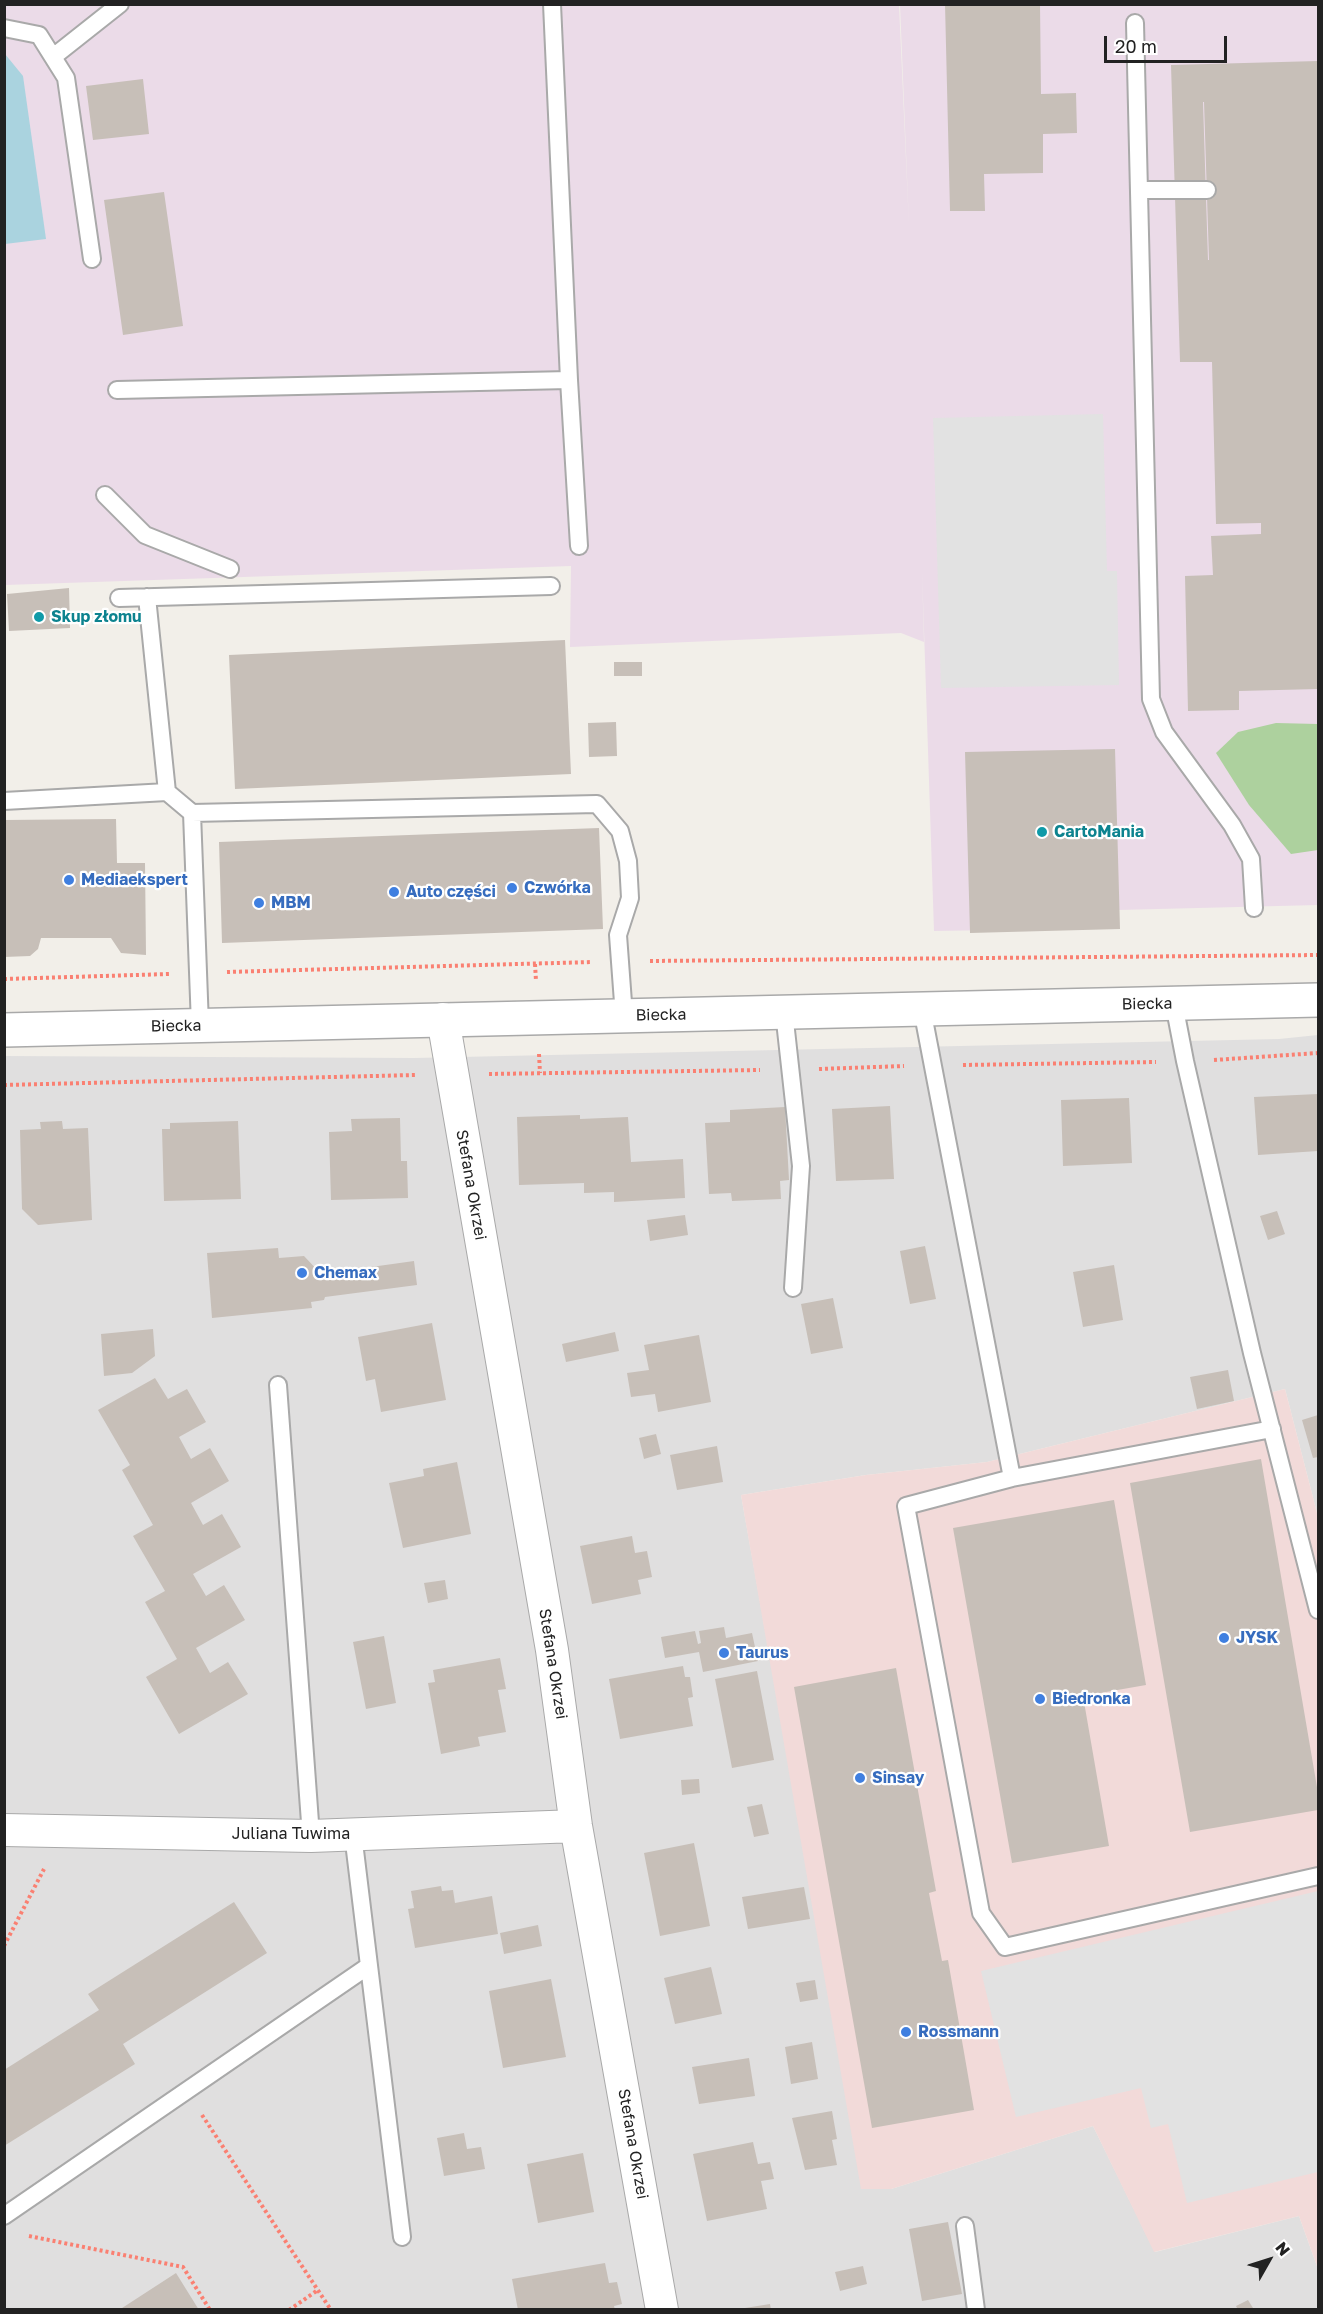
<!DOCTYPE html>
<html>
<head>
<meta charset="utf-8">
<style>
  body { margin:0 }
  #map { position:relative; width:1323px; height:2314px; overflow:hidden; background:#f2efe9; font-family:"Golos Text",sans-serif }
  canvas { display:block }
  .frame { position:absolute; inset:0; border:6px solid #222; pointer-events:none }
  .north { position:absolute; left:1239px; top:2230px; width:60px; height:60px; -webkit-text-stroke:4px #fff; paint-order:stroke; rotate:51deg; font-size:16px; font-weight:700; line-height:24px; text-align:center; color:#222 }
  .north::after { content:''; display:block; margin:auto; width:21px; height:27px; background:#222; clip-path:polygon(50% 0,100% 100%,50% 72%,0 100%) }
  .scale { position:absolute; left:1104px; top:36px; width:123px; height:27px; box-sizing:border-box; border:3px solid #222; border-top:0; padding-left:8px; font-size:18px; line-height:21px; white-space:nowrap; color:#222; -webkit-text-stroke:4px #fff; paint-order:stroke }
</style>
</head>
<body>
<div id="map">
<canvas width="1323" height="2314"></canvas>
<div class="frame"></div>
<div class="north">N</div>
<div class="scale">20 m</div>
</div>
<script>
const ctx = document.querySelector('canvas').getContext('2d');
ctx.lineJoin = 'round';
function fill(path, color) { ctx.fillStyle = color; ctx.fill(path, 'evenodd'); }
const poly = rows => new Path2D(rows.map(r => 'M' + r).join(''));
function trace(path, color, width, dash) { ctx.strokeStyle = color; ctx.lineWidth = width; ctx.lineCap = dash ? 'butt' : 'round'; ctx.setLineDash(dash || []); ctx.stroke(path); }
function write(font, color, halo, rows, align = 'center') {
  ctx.font = font + ' "Golos Text",sans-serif'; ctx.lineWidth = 4.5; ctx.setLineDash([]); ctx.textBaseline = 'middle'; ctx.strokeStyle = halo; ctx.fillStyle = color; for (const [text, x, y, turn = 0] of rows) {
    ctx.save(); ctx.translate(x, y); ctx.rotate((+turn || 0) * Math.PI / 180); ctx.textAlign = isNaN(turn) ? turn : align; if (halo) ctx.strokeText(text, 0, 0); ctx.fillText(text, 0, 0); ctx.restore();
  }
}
fill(poly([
  [1318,1035,1318,1517,1285,1389,987,1462,866,1475,741,1495,818,1927,891,2189,1093,2126,1155,2252,1299,2216,1318,2269,1318,2309,5,2310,5,1056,414,1058,1279,1039]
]), '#e0dfdf');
fill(poly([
  [1285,1389,1318,1517,1318,2269,1299,2216,1154,2252,1093,2126,891,2189,861,2189,741,1495,866,1475,987,1462]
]), '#f2dad9');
fill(poly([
  [4,5,899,5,909,226,900,5,1318,5,1318,905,1118,910,1119,928,934,931,922,570,924,642,901,633,570,647,571,566,5,585]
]), '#ebdbe8');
fill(poly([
  [1276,723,1318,724,1318,850,1291,854,1249,805,1216,753,1238,732]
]), '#add19e');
fill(poly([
  [1103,414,1107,571,1117,571,1119,685,941,688,933,418],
  [1318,1891,1318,2172,1187,2203,1168,2124,1151,2128,1141,2088,1016,2117,981,1971]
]), '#e2e2e2');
fill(poly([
  [5,54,23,76,46,239,5,244]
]), '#aad3df');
fill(poly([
  [945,4,1040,4,1041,94,1076,93,1077,133,1043,134,1043,173,984,174,985,211,950,211],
  [1318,61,1318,689,1239,691,1239,710,1188,711,1185,576,1213,575,1211,536,1261,534,1261,523,1216,524,1212,362,1180,362,1171,65],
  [1203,102,1204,102,1209,260,1208,260],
  [143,79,149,134,93,140,86,86],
  [164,192,183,326,123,335,104,200],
  [69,588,70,628,9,631,7,594],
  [565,640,571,774,235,789,229,655],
  [614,662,642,662,642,676,614,676],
  [616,722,617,756,589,757,588,723],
  [1115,749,1120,929,970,933,965,752],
  [116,819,117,863,145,863,146,955,121,953,111,938,41,938,38,949,30,956,4,957,4,820],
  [599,828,603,929,222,943,219,842],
  [1318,1094,1318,1151,1258,1155,1254,1097],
  [1129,1098,1132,1163,1063,1166,1061,1100],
  [890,1106,894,1179,836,1181,832,1109],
  [785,1107,789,1180,780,1181,781,1199,732,1201,731,1193,709,1194,705,1123,730,1122,730,1110],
  [580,1115,580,1119,628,1117,631,1162,683,1159,685,1198,614,1202,614,1192,584,1193,584,1183,519,1185,517,1117],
  [400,1118,401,1161,407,1161,408,1198,331,1200,329,1132,352,1131,351,1119],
  [62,1121,63,1129,88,1128,92,1220,38,1225,22,1209,20,1130,41,1129,40,1122],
  [238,1121,241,1199,164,1201,162,1129,170,1129,170,1123],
  [1277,1211,1285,1234,1268,1240,1260,1216],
  [685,1215,688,1235,650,1241,647,1220],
  [925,1246,936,1299,910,1304,900,1251],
  [278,1248,279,1258,304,1256,321,1274,414,1261,417,1285,325,1297,324,1300,311,1302,312,1308,212,1318,207,1253],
  [1114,1265,1123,1320,1083,1327,1073,1272],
  [833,1298,843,1348,811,1354,801,1304],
  [432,1323,446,1400,381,1412,375,1379,366,1381,358,1337],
  [153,1329,155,1356,132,1373,104,1376,101,1334],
  [615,1332,619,1351,566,1362,562,1344],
  [699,1335,711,1402,658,1412,655,1394,631,1397,627,1373,649,1370,644,1345],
  [1228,1370,1234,1401,1197,1409,1190,1377],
  [155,1378,168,1399,187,1389,206,1422,179,1437,191,1459,210,1448,229,1481,191,1503,203,1525,222,1514,241,1547,193,1574,206,1596,224,1585,245,1620,196,1648,210,1673,228,1662,248,1694,179,1734,146,1677,177,1659,145,1602,165,1591,133,1536,153,1525,122,1470,130,1465,98,1410],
  [1318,1415,1318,1457,1313,1458,1302,1420],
  [656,1434,661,1454,644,1459,639,1438],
  [717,1446,723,1482,677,1490,670,1455],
  [1261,1459,1318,1793,1318,1810,1190,1832,1130,1483],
  [457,1462,471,1534,403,1548,389,1483,424,1476,423,1469],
  [1114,1500,1146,1685,1083,1696,1109,1846,1012,1863,953,1528],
  [632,1536,635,1553,647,1551,652,1577,638,1580,641,1594,592,1604,580,1546],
  [445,1580,448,1599,428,1603,424,1583],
  [724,1627,726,1638,752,1633,758,1661,703,1672,699,1652,665,1658,661,1637,695,1631,698,1644,701,1643,699,1631],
  [384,1636,396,1703,366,1709,353,1642],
  [500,1658,506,1689,498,1690,506,1732,478,1737,480,1746,441,1754,428,1683,435,1682,433,1670],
  [683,1666,685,1677,690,1677,693,1697,688,1698,693,1726,620,1739,609,1679],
  [896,1668,936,1891,929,1893,942,1961,948,1960,974,2110,872,2128,794,1687],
  [757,1671,774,1760,732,1768,715,1679],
  [699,1779,700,1793,682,1795,681,1780],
  [762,1804,769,1834,754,1837,747,1807],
  [694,1843,710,1926,660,1936,644,1853],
  [441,1886,442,1891,453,1890,455,1903,492,1896,498,1934,415,1948,408,1909,414,1908,411,1891],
  [804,1887,810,1919,748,1929,742,1897],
  [234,1902,267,1953,123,2044,135,2064,4,2146,4,2070,99,2010,88,1994],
  [538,1925,542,1946,504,1954,500,1933],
  [711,1967,722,2014,675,2024,664,1978],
  [551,1979,566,2057,503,2068,489,1991],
  [815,1980,818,1999,800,2002,796,1983],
  [812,2042,818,2079,791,2084,785,2047],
  [749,2058,755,2096,699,2104,692,2067],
  [832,2111,837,2139,832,2140,837,2165,805,2170,792,2118],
  [464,2133,467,2149,481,2147,485,2169,444,2176,437,2138],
  [753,2142,758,2164,770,2162,774,2179,761,2181,767,2209,707,2221,693,2154],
  [583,2153,594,2212,538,2223,527,2164],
  [948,2222,962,2294,922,2301,909,2229],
  [605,2263,609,2283,617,2282,622,2304,614,2306,615,2310,518,2310,512,2279],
  [863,2266,867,2284,840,2291,835,2272],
  [176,2273,199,2310,119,2310],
  [1248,2300,1253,2308,1238,2310,1236,2306],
  [770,2304,771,2310,746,2310,745,2308]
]), '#c7bfb8');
const service = poly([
  [552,4,569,380],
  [1135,23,1151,699,1164,732,1232,825,1251,859,1254,908],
  [4,28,39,35,66,78,92,259],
  [53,57,120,4],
  [1139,190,1207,190],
  [117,390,569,380,579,546],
  [105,495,145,535,230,569],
  [147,597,167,792,192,813,200,1025],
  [119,598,551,586],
  [4,801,167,792],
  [192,813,597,804,620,831,628,861,630,898,618,935,624,1016],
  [1174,1004,1185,1061,1252,1353,1318,1610],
  [922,1009,1012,1478],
  [784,1012,801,1166,793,1288],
  [278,1385,311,1836],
  [1272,1429,1012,1478,906,1506,981,1913,1005,1947,1318,1876],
  [353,1834,402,2237],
  [4,2216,367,1967],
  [965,2226,976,2310]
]);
const minor = poly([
  [443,1019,552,1650,576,1826,662,2310],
  [4,1830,311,1836,576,1826]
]);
const tertiary = poly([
  [4,1030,1318,1000]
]);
trace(service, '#a9a9a9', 20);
trace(minor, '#a9a9a9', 34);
trace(tertiary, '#a9a9a9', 36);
trace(poly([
  [650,961,1318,955],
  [535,964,536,981],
  [227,972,592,962],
  [4,979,169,974],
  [539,1054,540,1073],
  [1214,1060,1318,1053],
  [963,1065,1156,1062],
  [819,1069,904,1066],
  [489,1074,760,1070],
  [4,1085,415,1075],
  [4,1946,44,1869],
  [202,2115,331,2310],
  [29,2236,183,2267,210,2310],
  [289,2310,318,2290]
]), '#fa8072', 4, [3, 3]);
trace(service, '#fff', 16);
trace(minor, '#fff', 32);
trace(tertiary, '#fff', 33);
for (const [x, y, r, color] of [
  [39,617,6,"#0f9aa8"],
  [1042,832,6,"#0f9aa8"],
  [69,880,6,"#3f7fe0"],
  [512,888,6,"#3f7fe0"],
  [394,892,6,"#3f7fe0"],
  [259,903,6,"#3f7fe0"],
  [302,1273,6,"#3f7fe0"],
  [1224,1638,6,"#3f7fe0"],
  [724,1653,6,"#3f7fe0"],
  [1040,1699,6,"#3f7fe0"],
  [860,1778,6,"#3f7fe0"],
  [906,2032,6,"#3f7fe0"]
]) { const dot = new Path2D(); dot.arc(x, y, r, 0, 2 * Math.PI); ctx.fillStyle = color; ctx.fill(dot); trace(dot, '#fff', 2); }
write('bold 16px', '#0d838f', '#fff', [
  ["Skup złomu",51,617],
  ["CartoMania",1054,832]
], 'left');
write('bold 16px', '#366cbe', '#fff', [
  ["Mediaekspert",81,880],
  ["Czwórka",524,888],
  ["Auto części",406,892],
  ["MBM",271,903],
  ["Chemax",314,1273],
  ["JYSK",1236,1638],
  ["Taurus",736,1653],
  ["Biedronka",1052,1699],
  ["Sinsay",872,1778],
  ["Rossmann",918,2032]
], 'left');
write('16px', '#222', '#fff', [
  ["Biecka",1147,1004,-1],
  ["Biecka",661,1015,-1],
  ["Biecka",176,1026,-1],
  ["Stefana Okrzei",471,1185,80],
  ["Stefana Okrzei",553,1664,81],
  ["Juliana Tuwima",291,1834],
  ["Stefana Okrzei",633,2144,80]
]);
</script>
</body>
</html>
